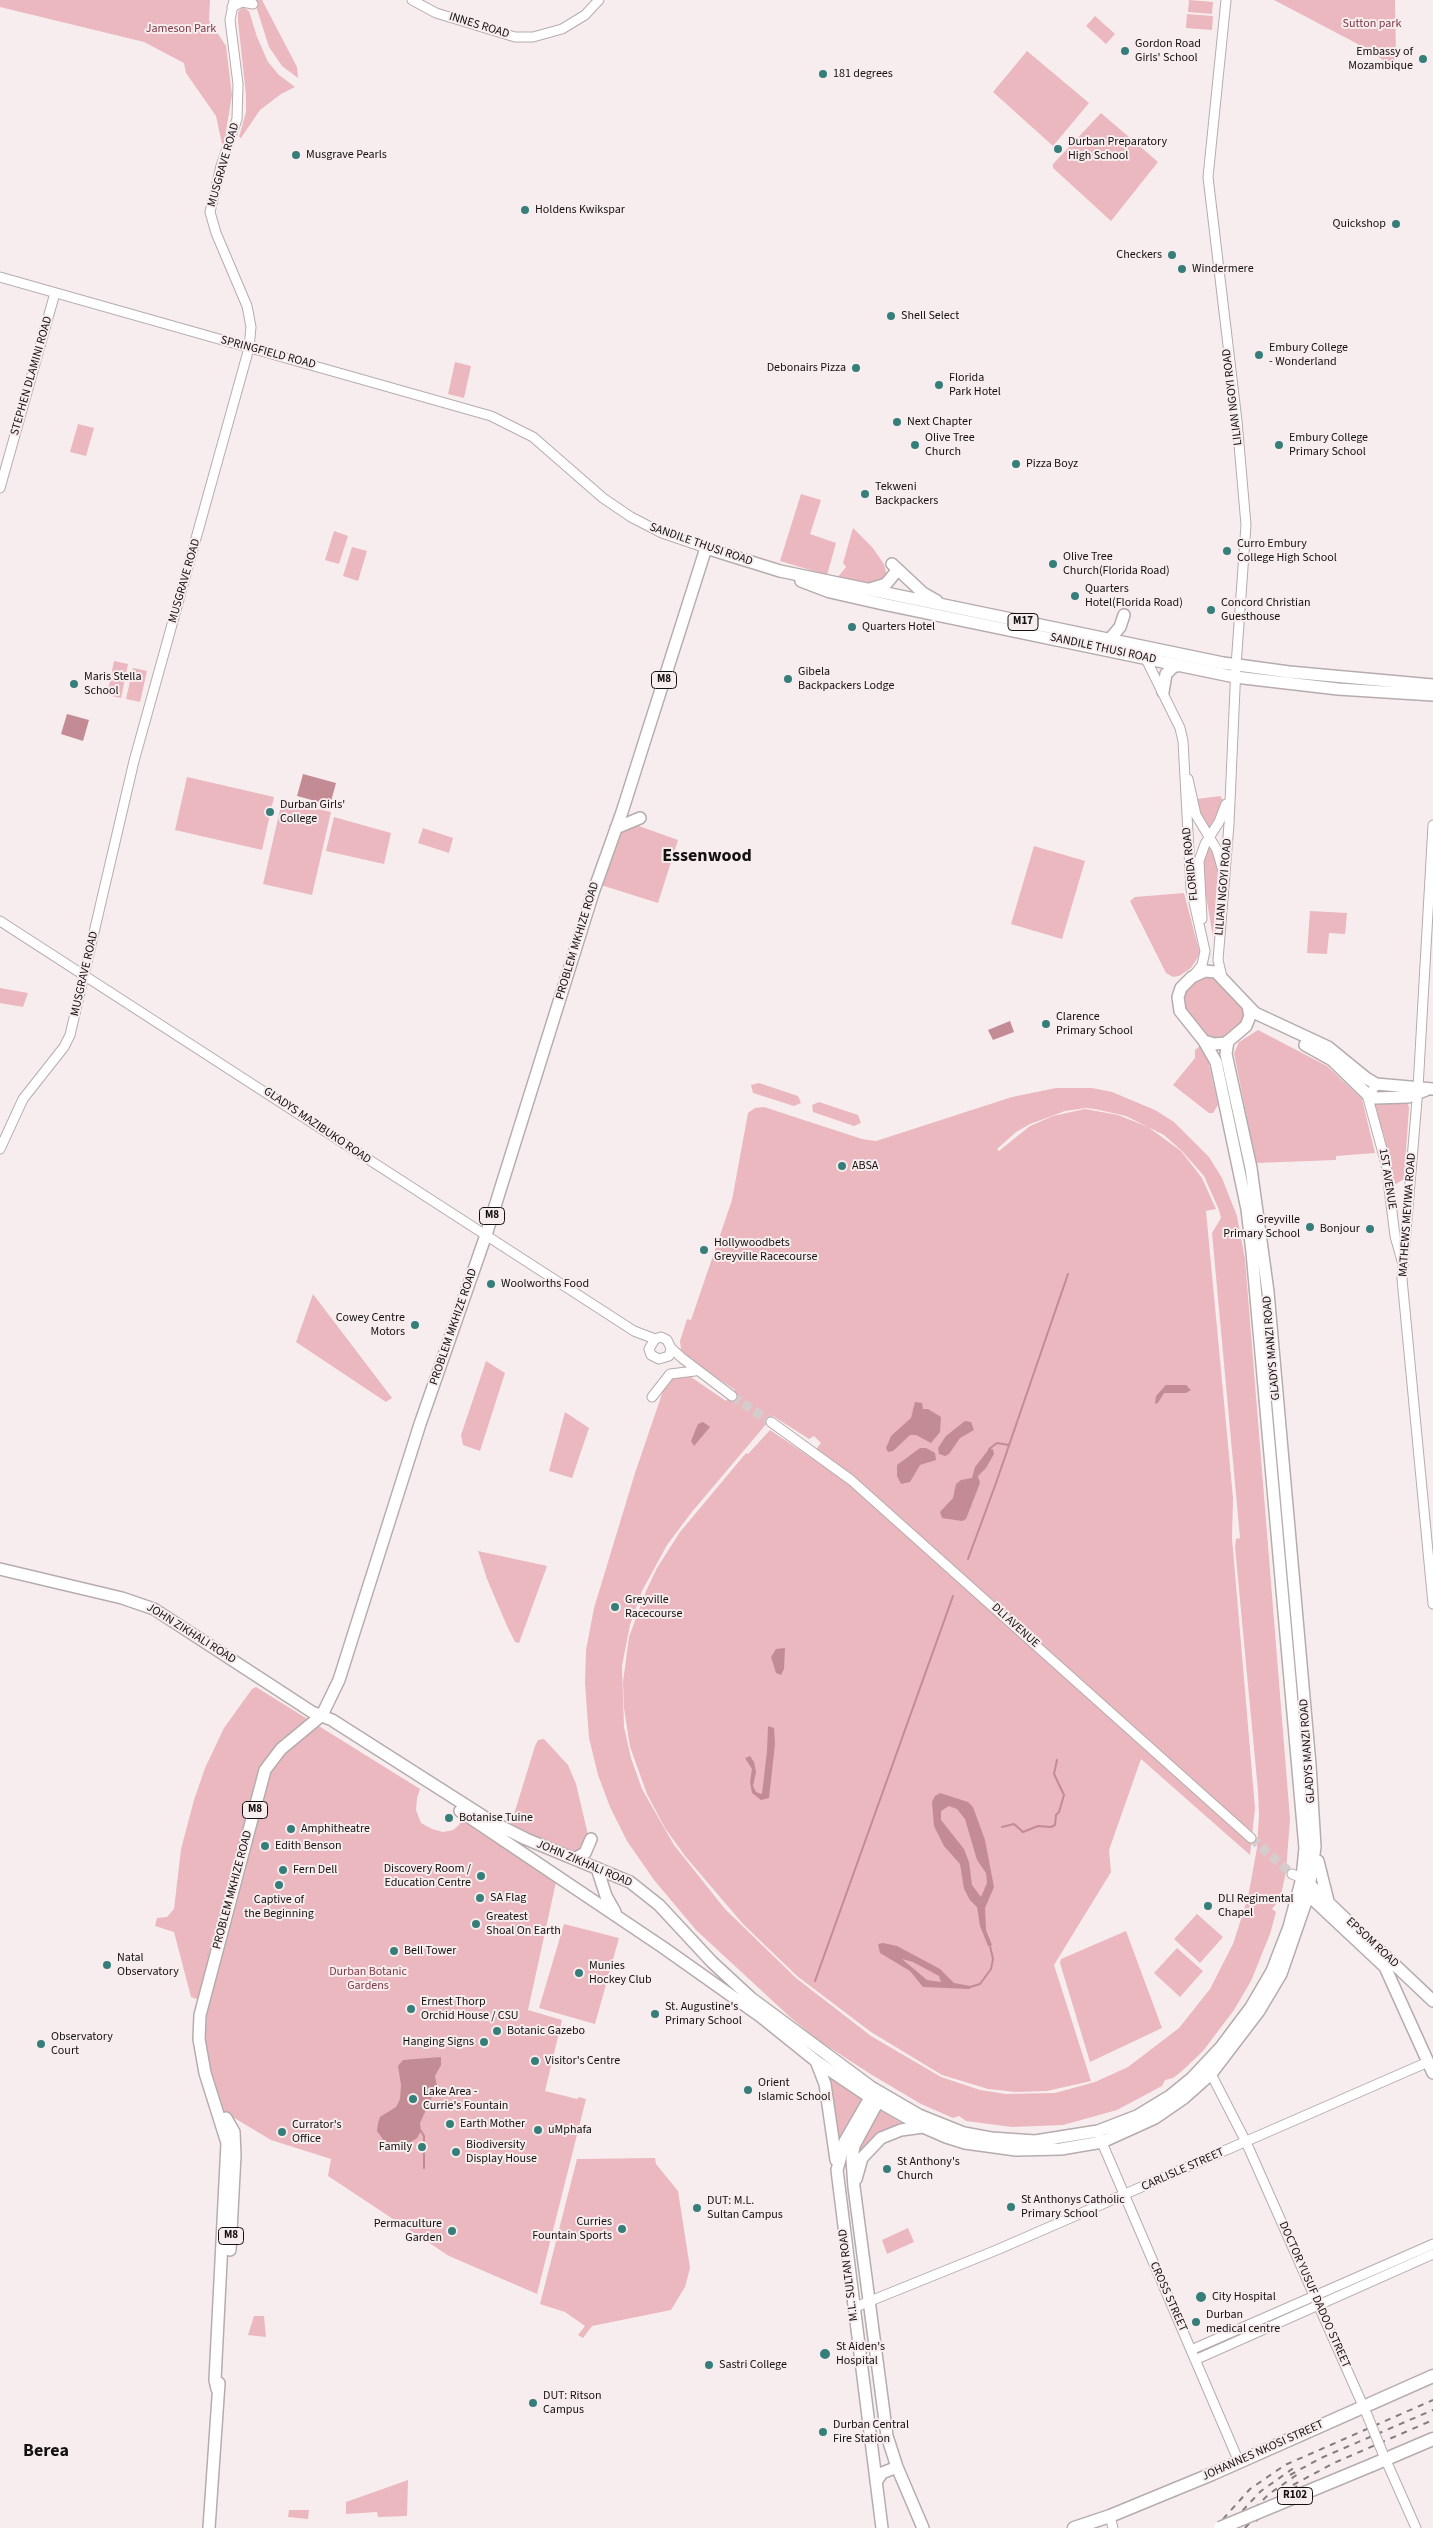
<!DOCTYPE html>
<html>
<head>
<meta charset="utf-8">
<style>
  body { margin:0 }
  canvas { display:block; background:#f8edee }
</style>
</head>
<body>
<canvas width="1433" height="2528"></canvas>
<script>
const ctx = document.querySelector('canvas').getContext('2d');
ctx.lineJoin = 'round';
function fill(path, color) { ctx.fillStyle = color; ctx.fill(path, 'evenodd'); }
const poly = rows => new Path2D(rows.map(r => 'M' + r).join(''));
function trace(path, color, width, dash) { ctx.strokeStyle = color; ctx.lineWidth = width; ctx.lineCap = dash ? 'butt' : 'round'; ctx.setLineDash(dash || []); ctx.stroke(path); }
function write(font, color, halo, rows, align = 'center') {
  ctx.font = font + ' "Source Sans 3",sans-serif'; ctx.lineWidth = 4; ctx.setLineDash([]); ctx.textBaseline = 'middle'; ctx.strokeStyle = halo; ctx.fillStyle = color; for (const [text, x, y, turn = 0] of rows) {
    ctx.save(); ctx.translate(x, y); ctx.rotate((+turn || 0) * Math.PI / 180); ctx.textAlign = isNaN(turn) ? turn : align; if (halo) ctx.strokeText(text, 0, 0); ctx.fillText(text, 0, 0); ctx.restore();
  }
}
fill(poly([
  [0,0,210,0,209,20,226,46,232,95,224,143,222,144,216,116,186,73,184,63,144,42,0,7],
  [254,0,262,0,297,67,298,78,282,66,269,47],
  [1189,0,1213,2,1212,14,1188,12],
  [1274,0,1395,0,1396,56,1394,62,1384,61,1371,51],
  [243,7,249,11,257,37,268,62,279,75,295,87,281,94,260,110,241,138,239,137,246,112,246,95,238,21,238,12],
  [1187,14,1213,16,1212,30,1186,28],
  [1095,16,1115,34,1106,44,1086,26],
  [1027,51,1089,103,1053,146,993,92],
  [1101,113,1158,162,1111,221,1053,168,1053,164],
  [455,362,471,366,464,398,448,394],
  [78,424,94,428,86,456,70,452],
  [801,494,821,500,810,534,836,543,827,575,780,561],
  [853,528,872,547,884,564,887,576,878,584,837,578,846,567,843,563],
  [334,531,348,536,339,564,325,560],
  [352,547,367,551,358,581,343,576],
  [114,661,128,664,121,698,107,695],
  [133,668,147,671,140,702,126,699],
  [187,777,274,797,262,850,175,830],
  [1220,796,1223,800,1221,809,1210,831,1199,813,1197,799],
  [282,801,331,812,312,895,263,884],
  [334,817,391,833,384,864,326,851],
  [636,825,678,840,658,903,601,885,618,835],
  [423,828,453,838,449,853,418,843],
  [1209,844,1218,868,1213,937,1202,872,1202,862],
  [1034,846,1085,861,1062,939,1011,924],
  [1184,893,1200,954,1191,968,1179,976,1173,977,1166,973,1130,901,1135,897],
  [1310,911,1347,913,1345,934,1329,933,1327,954,1307,953],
  [1213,975,1242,1006,1244,1014,1241,1023,1223,1038,1215,1039,1206,1034,1181,1002,1185,988,1201,976],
  [0,988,28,993,23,1007,0,1003],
  [1258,1030,1327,1066,1362,1099,1375,1153,1336,1156,1336,1160,1256,1163,1234,1053,1239,1042],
  [1200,1046,1208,1060,1218,1105,1213,1113,1209,1113,1173,1085,1195,1058,1195,1050],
  [759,1083,798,1096,801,1103,794,1106,753,1093,751,1085],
  [1056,1088,1092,1088,1112,1092,1155,1110,1174,1122,1209,1157,1222,1178,1237,1216,1245,1259,1290,1819,1286,1872,1280,1899,1272,1909,1276,1912,1270,1934,1251,1981,1234,2010,1203,2051,1182,2071,1173,2078,1165,2080,1162,2086,1117,2110,1063,2125,1012,2127,966,2121,959,2116,953,2118,921,2104,872,2075,818,2040,790,2017,696,1930,654,1880,627,1841,610,1807,598,1775,589,1738,585,1683,586,1650,594,1608,635,1473,664,1388,671,1380,683,1376,691,1377,726,1401,735,1390,691,1360,681,1350,680,1341,687,1319,691,1320,732,1200,748,1113,755,1108,764,1107,862,1139,876,1141,1012,1097],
  [1086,1108,1095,1109,1126,1116,1164,1135,1182,1151,1204,1176,1219,1210,1221,1218,1212,1233,1240,1538,1236,1539,1235,1547,1258,1791,1259,1815,1257,1848,1248,1897,1233,1944,1210,1989,1179,2028,1128,2067,1095,2082,1055,2093,1006,2094,980,2090,941,2077,871,2036,796,1978,725,1909,674,1845,642,1789,631,1758,624,1727,622,1666,630,1625,642,1591,667,1545,691,1513,773,1416,809,1439,814,1436,821,1443,810,1457,770,1430,748,1454,746,1453,680,1532,657,1568,646,1591,629,1637,623,1682,624,1708,630,1747,647,1794,665,1828,685,1856,743,1924,797,1976,871,2032,942,2075,988,2089,1016,2092,1047,2091,1091,2081,1054,1965,1111,1872,1109,1850,1141,1759,1250,1855,1255,1808,1232,1538,1233,1498,1206,1211,1216,1209,1202,1178,1181,1151,1148,1127,1118,1115,1085,1109,1053,1116,1030,1126,999,1151,997,1149,1016,1132,1030,1124,1065,1111],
  [819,1102,858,1115,861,1123,854,1126,813,1112,812,1105],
  [1403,1102,1408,1104,1409,1108,1404,1179,1394,1185,1384,1135,1373,1106,1377,1103],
  [313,1294,392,1398,386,1402,296,1342],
  [486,1361,505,1373,480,1451,463,1445,461,1435],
  [565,1412,589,1428,572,1478,549,1471],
  [478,1551,547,1566,519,1643,515,1642,507,1626,487,1579],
  [256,1687,420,1789,417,1798,416,1810,421,1823,432,1829,443,1832,453,1830,459,1825,464,1816,478,1827,476,1830,556,1882,528,2010,562,2020,545,2091,577,2099,579,2097,586,2099,537,2294,449,2256,328,2176,331,2159,271,2140,221,2110,203,2055,208,2003,191,1997,174,1932,155,1926,157,1918,167,1917,174,1909,181,1849,194,1800,205,1768,224,1728,252,1689],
  [544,1739,568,1765,576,1784,589,1839,587,1846,572,1855,511,1824,535,1746,538,1740],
  [1197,1914,1223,1937,1200,1963,1174,1939],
  [564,1924,619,1938,595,2024,539,2008],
  [1126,1931,1162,2028,1090,2062,1060,1963,1061,1959],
  [1177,1948,1203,1971,1180,1997,1154,1973],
  [824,2074,865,2101,837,2154],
  [878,2109,905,2125,857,2160,856,2152],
  [655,2158,656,2164,678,2191,690,2268,685,2287,671,2310,592,2326,583,2338,578,2335,585,2326,565,2312,540,2304,577,2159],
  [908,2228,914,2242,887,2254,882,2240],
  [254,2316,264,2316,266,2337,248,2335],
  [408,2480,407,2516,378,2517,377,2512,346,2514,346,2502],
  [289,2510,309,2510,308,2519,288,2517]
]), '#ebb8bf');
fill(poly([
  [67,714,89,720,83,741,61,734],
  [303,774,336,783,330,805,297,796],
  [1010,1021,1014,1032,993,1040,988,1030],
  [1166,1385,1186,1385,1191,1390,1186,1393,1164,1393,1158,1403,1155,1404,1156,1396],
  [915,1402,922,1403,923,1409,928,1409,941,1417,940,1432,931,1443,916,1435,910,1435,893,1451,888,1452,886,1448,891,1436,911,1418],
  [965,1421,971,1422,974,1430,960,1438,949,1454,945,1456,939,1454,938,1448,946,1436],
  [703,1422,710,1427,694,1446,691,1441,698,1424],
  [920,1448,926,1448,935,1453,936,1460,920,1465,910,1482,901,1484,897,1476,897,1465],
  [989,1449,993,1449,994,1454,986,1468,978,1476,980,1483,966,1519,962,1521,942,1518,940,1512,953,1498,956,1484,961,1480,972,1478,975,1467],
  [785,1648,784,1669,781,1675,776,1673,771,1657,776,1649],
  [768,1726,774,1728,775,1744,769,1798,761,1800,752,1793,750,1782,752,1769,745,1758,750,1756,754,1762,756,1772,753,1786,756,1792,762,1794,767,1751],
  [940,1793,968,1802,973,1807,985,1840,994,1887,985,1908,986,1930,992,1945,988,1946,980,1926,977,1907,970,1900,964,1889,960,1864,944,1846,934,1826,932,1802,935,1796],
  [949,1806,957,1809,965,1819,977,1860,986,1873,987,1883,981,1897,972,1885,969,1862,964,1849,941,1820,941,1811],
  [883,1943,897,1946,940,1969,954,1983,970,1986,970,1989,923,1987,910,1971,880,1953,878,1944],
  [902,1959,913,1962,939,1976,941,1982,927,1980],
  [441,2057,441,2065,435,2076,437,2086,420,2123,421,2131,417,2138,406,2145,387,2145,377,2131,378,2123,380,2117,396,2107,400,2099,401,2085,398,2066,403,2060]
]), '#c38b94');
trace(poly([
  [989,1449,997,1443,1009,1445],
  [968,1559,996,1483,1068,1274],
  [1002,1827,1014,1824,1023,1832,1038,1826,1051,1827,1055,1825,1056,1815,1059,1812,1064,1795,1054,1774,1057,1760],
  [815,1981,953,1596],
  [970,1987,980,1984,991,1969,993,1959,990,1946],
  [421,2131,424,2136,424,2168]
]), '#c38b94', 2);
trace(poly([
  [732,1396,771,1422],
  [1251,1838,1292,1874]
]), '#d6cccd', 9, [9, 4.5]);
const minor = poly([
  [412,0,436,13,515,37,533,37,562,29,585,15,599,0],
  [232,7,242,2,253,4],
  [0,277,491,416,533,437,603,498,631,517,662,533,706,548],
  [0,488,55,293],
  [1144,655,1180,728,1183,741,1191,889,1205,951,1202,965,1194,975],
  [1188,779,1196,815,1217,850,1223,871],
  [1433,825,1418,1088,1402,1279,1433,1604],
  [1202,919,1199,861,1205,844,1219,822,1226,804],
  [0,921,634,1331,655,1339],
  [1222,977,1218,960,1229,824,1236,666,1246,525,1237,421,1208,177,1226,0],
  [1376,1084,1368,1098,1386,1164,1395,1236,1402,1261],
  [0,1149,23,1099,64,1047,70,1035,134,761,249,348,251,327,247,306,216,233,210,212,221,166,237,119,238,84,230,20,234,0],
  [671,1348,669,1356,659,1359,651,1355,649,1349,655,1339,661,1337,667,1340,671,1348,682,1358,732,1396],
  [652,1397,670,1374,695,1371],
  [771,1422,851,1480,1251,1838],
  [1292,1874,1302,1878],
  [1209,2070,1246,2142,1368,2417],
  [1100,2138,1239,2462],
  [853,2308,999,2249,1428,2062],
  [1191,2350,1433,2244],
  [1195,2360,1433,2254],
  [1384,2456,1416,2528],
  [1110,2516,1113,2528]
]);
const major = poly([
  [892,564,923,593,937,601],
  [801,581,830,592,883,604,1235,677,1338,689,1433,695],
  [870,589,886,584,895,573],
  [1109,640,1120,627,1124,615],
  [1163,692,1166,674,1173,667,1180,665],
  [616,828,640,818],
  [1248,1006,1250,1016,1246,1026,1226,1043,1214,1044,1204,1041,1180,1011,1178,997,1181,988,1192,977,1205,971,1216,972,1255,1013,1328,1047,1366,1078,1376,1084,1433,1089],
  [1305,1045,1332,1060,1368,1095,1374,1098,1408,1097,1426,1090],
  [0,1569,122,1598,154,1609,312,1712,332,1720,492,1822,526,1839,630,1882,659,1905,712,1962,751,1998,871,2087,919,2115,964,2133,991,2138,1035,2141,1098,2131,1137,2116,1170,2096,1192,2078,1221,2047,1251,2007,1272,1971,1289,1927,1302,1878,1305,1848,1252,1252,1247,1209,1216,1062,1204,1041],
  [460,1811,664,1948,760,2016,816,2061,865,2094,923,2127,946,2137,965,2143,1016,2150,1061,2149,1102,2142,1155,2118,1184,2098,1211,2074,1259,2011,1281,1974,1308,1896,1315,1847,1310,1765,1268,1292,1251,1168,1226,1054,1228,1041],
  [574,1859,585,1853,591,1839],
  [1318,1861,1328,1901],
  [597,1868,606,1896,615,1912],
  [1307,1882,1355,1928],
  [1305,1892,1385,1967,1433,2073],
  [1376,1947,1433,2001],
  [816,2061,825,2084,836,2160],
  [874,2091,845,2141,837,2170,882,2528],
  [881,2096,854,2146,852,2159,854,2187,887,2436,897,2467,923,2528],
  [226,2118,234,2132,235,2155,230,2250],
  [856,2179,862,2158,881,2138,901,2130,923,2127],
  [217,2389,215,2380,227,2143,205,2073,199,2039,200,2015,265,1770,281,1749,322,1715,339,1680,420,1424,486,1235,593,893,622,812,706,548,780,571,1223,663,1289,672,1433,685],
  [876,2482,882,2473,897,2467],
  [209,2528,219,2383]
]);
const highway = poly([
  [1372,2465,1433,2439],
  [1074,2528,1110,2516,1212,2474,1433,2376]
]);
trace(minor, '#b6acad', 11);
trace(major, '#b6acad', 14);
trace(highway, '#b6acad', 15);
trace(minor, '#fff', 9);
trace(major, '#fff', 11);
trace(highway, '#fff', 12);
trace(poly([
  [1290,2475,1321,2458,1433,2410],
  [1293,2485,1334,2463,1433,2420],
  [1246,2517,1269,2494,1298,2474],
  [1256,2521,1281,2498,1300,2484],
  [1215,2528,1250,2489,1285,2465,1433,2400],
  [1226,2528,1261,2491,1295,2467],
  [1245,2528,1259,2513]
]), '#837c7d', 2, [6, 6]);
const minorBridge = poly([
  [1368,2417,1383,2454]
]);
const highwayBridge = poly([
  [1220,2528,1372,2465]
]);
trace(minorBridge, '#b6acad', 11, []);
trace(highwayBridge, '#b6acad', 15, []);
trace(minorBridge, '#fff', 9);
trace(highwayBridge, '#fff', 12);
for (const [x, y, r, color] of [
  [1125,51,5,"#367e79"],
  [1423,59,5,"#367e79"],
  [823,74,5,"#367e79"],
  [1058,149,5,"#367e79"],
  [296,155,5,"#367e79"],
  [525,210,5,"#367e79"],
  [1396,224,5,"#367e79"],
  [1172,255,5,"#367e79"],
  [1182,269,5,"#367e79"],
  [891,316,5,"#367e79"],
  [1259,355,5,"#367e79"],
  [856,368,5,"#367e79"],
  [939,385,5,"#367e79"],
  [897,422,5,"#367e79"],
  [915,445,5,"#367e79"],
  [1279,445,5,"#367e79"],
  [1016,464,5,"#367e79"],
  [865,494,5,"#367e79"],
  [1227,551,5,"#367e79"],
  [1053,564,5,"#367e79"],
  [1075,596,5,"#367e79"],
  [1211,610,5,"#367e79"],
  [852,627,5,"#367e79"],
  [788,679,5,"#367e79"],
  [74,684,5,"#367e79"],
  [270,812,5,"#367e79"],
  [1046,1024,5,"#367e79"],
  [842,1166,5,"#367e79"],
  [1310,1227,5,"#367e79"],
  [1370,1229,5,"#367e79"],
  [704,1250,5,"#367e79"],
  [491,1284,5,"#367e79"],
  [415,1325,5,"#367e79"],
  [615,1607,5,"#367e79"],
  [449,1818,5,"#367e79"],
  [291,1829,5,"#367e79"],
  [265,1846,5,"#367e79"],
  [283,1870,5,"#367e79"],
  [481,1876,5,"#367e79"],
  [279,1885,5,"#367e79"],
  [480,1898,5,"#367e79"],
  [1208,1906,5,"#367e79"],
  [476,1924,5,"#367e79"],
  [394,1951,5,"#367e79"],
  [107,1965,5,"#367e79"],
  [579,1973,5,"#367e79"],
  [411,2009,5,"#367e79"],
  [655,2014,5,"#367e79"],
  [497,2031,5,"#367e79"],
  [484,2042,5,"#367e79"],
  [41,2044,5,"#367e79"],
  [535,2061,5,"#367e79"],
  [748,2090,5,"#367e79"],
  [413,2099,5,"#367e79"],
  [450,2124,5,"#367e79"],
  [538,2130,5,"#367e79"],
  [282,2132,5,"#367e79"],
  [422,2147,5,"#367e79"],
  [456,2152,5,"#367e79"],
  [887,2169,5,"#367e79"],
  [1011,2207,5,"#367e79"],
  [697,2208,5,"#367e79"],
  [622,2229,5,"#367e79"],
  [452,2231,5,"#367e79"],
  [1201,2297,6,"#367e79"],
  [1196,2322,5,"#367e79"],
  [825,2354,6,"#367e79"],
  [709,2365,5,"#367e79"],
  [533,2403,5,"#367e79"],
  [823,2432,5,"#367e79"]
]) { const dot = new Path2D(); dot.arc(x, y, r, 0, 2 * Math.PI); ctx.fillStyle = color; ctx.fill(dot); trace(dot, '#f8edee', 2); }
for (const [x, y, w] of [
  [1023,622,30],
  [664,680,25],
  [492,1216,25],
  [255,1810,25],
  [231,2236,25],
  [1295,2496,35]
]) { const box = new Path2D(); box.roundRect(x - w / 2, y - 8.5, w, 17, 4); ctx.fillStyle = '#f8edee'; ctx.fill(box); trace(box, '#141111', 1); }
write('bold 11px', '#141111', null, [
  ["M17",1023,622],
  ["M8",664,680],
  ["M8",492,1216],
  ["M8",255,1810],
  ["M8",231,2236],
  ["R102",1295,2496]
]);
write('12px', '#7f3846', '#f8edee', [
  ["Sutton park",1372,24],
  ["Jameson Park",181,29],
  ["Durban Botanic",368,1972],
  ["Gardens",368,1986]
]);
write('12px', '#141111', '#f8edee', [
  ["INNES ROAD",479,26,17],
  ["MUSGRAVE ROAD",224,165,-74],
  ["SPRINGFIELD ROAD",268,353,15],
  ["STEPHEN DLAMINI ROAD",32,376,-74],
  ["LILIAN NGOYI ROAD",1233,397,-97],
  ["SANDILE THUSI ROAD",701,545,19],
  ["MUSGRAVE ROAD",185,581,-74],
  ["SANDILE THUSI ROAD",1103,649,12],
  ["FLORIDA ROAD",1191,864,-96],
  ["LILIAN NGOYI ROAD",1224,887,-85],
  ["PROBLEM MKHIZE ROAD",578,941,-73],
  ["MUSGRAVE ROAD",85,974,-77],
  ["GLADYS MAZIBUKO ROAD",317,1126,34],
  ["1ST AVENUE",1387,1179,81],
  ["MATHEWS MEYIWA ROAD",1408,1215,-86],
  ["PROBLEM MKHIZE ROAD",454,1327,-71],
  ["GLADYS MANZI ROAD",1272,1348,-95],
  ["DLI AVENUE",1015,1626,42],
  ["JOHN ZIKHALI ROAD",191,1634,32],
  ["GLADYS MANZI ROAD",1308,1751,-94],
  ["JOHN ZIKHALI ROAD",584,1864,23],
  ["PROBLEM MKHIZE ROAD",233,1890,-75],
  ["EPSOM ROAD",1372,1943,43],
  ["CARLISLE STREET",1183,2170,-24],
  ["M.L. SULTAN ROAD",849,2275,-97],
  ["DOCTOR YUSUF DADOO STREET",1314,2295,66],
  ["CROSS STREET",1168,2297,66],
  ["JOHANNES NKOSI STREET",1263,2451,-24]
]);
write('12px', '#141111', '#f8edee', [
  ["Gordon Road",1135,44],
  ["Girls' School",1135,58],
  ["Embassy of",1413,52,"right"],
  ["Mozambique",1413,66,"right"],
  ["181 degrees",833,74],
  ["Durban Preparatory",1068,142],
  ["High School",1068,156],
  ["Musgrave Pearls",306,155],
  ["Holdens Kwikspar",535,210],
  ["Quickshop",1386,224,"right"],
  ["Checkers",1162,255,"right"],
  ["Windermere",1192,269],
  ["Shell Select",901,316],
  ["Embury College",1269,348],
  ["- Wonderland",1269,362],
  ["Debonairs Pizza",846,368,"right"],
  ["Florida",949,378],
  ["Park Hotel",949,392],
  ["Next Chapter",907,422],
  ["Olive Tree",925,438],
  ["Church",925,452],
  ["Embury College",1289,438],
  ["Primary School",1289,452],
  ["Pizza Boyz",1026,464],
  ["Tekweni",875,487],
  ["Backpackers",875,501],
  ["Curro Embury",1237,544],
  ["College High School",1237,558],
  ["Olive Tree",1063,557],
  ["Church(Florida Road)",1063,571],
  ["Quarters",1085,589],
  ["Hotel(Florida Road)",1085,603],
  ["Concord Christian",1221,603],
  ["Guesthouse",1221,617],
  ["Quarters Hotel",862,627],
  ["Gibela",798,672],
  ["Backpackers Lodge",798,686],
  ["Maris Stella",84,677],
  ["School",84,691],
  ["Durban Girls'",280,805],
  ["College",280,819],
  ["Clarence",1056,1017],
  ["Primary School",1056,1031],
  ["ABSA",852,1166],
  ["Greyville",1300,1220,"right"],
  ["Primary School",1300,1234,"right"],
  ["Bonjour",1360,1229,"right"],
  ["Hollywoodbets",714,1243],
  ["Greyville Racecourse",714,1257],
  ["Woolworths Food",501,1284],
  ["Cowey Centre",405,1318,"right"],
  ["Motors",405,1332,"right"],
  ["Greyville",625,1600],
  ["Racecourse",625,1614],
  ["Botanise Tuine",459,1818],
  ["Amphitheatre",301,1829],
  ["Edith Benson",275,1846],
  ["Discovery Room /",471,1869,"right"],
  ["Education Centre",471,1883,"right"],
  ["Fern Dell",293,1870],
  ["SA Flag",490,1898],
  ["DLI Regimental",1218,1899],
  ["Chapel",1218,1913],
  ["Captive of",279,1900,"center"],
  ["the Beginning",279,1914,"center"],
  ["Greatest",486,1917],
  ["Shoal On Earth",486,1931],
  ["Bell Tower",404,1951],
  ["Natal",117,1958],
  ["Observatory",117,1972],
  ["Munies",589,1966],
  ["Hockey Club",589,1980],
  ["Ernest Thorp",421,2002],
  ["Orchid House / CSU",421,2016],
  ["St. Augustine's",665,2007],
  ["Primary School",665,2021],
  ["Botanic Gazebo",507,2031],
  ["Observatory",51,2037],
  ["Court",51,2051],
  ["Hanging Signs",474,2042,"right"],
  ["Visitor's Centre",545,2061],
  ["Orient",758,2083],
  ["Islamic School",758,2097],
  ["Lake Area -",423,2092],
  ["Currie's Fountain",423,2106],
  ["Earth Mother",460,2124],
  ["Currator's",292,2125],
  ["Office",292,2139],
  ["uMphafa",548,2130],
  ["Biodiversity",466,2145],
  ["Display House",466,2159],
  ["Family",412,2147,"right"],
  ["St Anthony's",897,2162],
  ["Church",897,2176],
  ["St Anthonys Catholic",1021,2200],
  ["Primary School",1021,2214],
  ["DUT: M.L.",707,2201],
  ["Sultan Campus",707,2215],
  ["Curries",612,2222,"right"],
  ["Fountain Sports",612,2236,"right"],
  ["Permaculture",442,2224,"right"],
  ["Garden",442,2238,"right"],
  ["City Hospital",1212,2297],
  ["Durban",1206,2315],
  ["medical centre",1206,2329],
  ["St Aiden's",836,2347],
  ["Hospital",836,2361],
  ["Sastri College",719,2365],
  ["DUT: Ritson",543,2396],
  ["Campus",543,2410],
  ["Durban Central",833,2425],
  ["Fire Station",833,2439]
], 'left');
write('bold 18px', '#141111', '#f8edee', [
  ["Essenwood",707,857],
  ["Berea",46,2452]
]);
</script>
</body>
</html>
